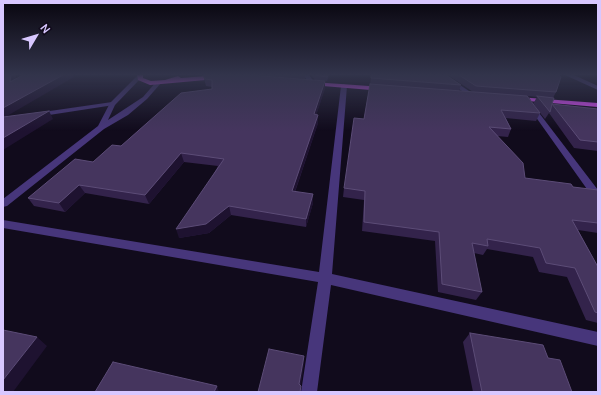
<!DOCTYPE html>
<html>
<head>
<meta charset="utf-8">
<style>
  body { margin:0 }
  #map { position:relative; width:601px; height:395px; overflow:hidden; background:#110b1c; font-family:Manrope,sans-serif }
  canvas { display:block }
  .frame { position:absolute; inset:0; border:4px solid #d8c7ff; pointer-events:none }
  .north { position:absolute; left:16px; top:16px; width:40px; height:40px; -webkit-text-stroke:3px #110b1c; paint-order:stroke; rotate:52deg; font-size:11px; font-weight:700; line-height:16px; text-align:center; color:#d8c7ff }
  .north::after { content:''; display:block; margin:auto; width:14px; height:18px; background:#d8c7ff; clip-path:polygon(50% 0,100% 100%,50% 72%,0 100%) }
</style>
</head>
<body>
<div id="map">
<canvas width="601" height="395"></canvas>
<div class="frame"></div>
<div class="north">N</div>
</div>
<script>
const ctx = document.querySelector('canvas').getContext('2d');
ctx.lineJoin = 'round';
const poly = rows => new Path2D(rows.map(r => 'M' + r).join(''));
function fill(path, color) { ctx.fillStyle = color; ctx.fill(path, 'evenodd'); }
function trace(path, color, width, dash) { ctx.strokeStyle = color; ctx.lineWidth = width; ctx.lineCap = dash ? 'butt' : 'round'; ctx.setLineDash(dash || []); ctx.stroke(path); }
fill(poly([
  [303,75,309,75,316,84,315,85,311,85,303,75],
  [437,75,445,75,478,97,473,98,437,75],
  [565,75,574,75,598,86,598,90,565,75],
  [344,84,347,86,332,274,598,332,598,346,331,285,317,392,301,392,318,282,3,228,3,220,319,272,341,86,344,84],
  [112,102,115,104,114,105,36,117,32,115,36,113,112,102],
  [531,104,533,105,598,190,598,200,594,199,528,106,531,104]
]), '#47367b');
fill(poly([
  [137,76,142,77,115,105,108,120,143,97,156,82,161,83,147,99,128,115,104,129,7,206,3,207,3,199,98,126,110,103,137,76]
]), '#47367b');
fill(poly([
  [137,75,143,75,143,78,151,81,165,80,178,76,181,78,218,75,220,77,217,79,150,85,138,80,137,75],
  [313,82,383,87,386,89,383,91,311,85,311,83,313,82],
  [518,97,598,103,598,107,516,100,516,98,518,97]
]), '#e04efe');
fill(poly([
  [203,75,250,75,325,88,316,115,318,123,295,192,313,194,313,203,306,227,231,215,209,233,179,238,218,166,184,162,149,204,85,193,65,212,34,206,28,198,121,146,212,89,212,87,206,86],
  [254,75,305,75,305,79],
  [311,75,329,75,327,81,315,80],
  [448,75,559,75,556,92,553,98,552,104,598,109,598,151,574,148,549,113,545,119,533,104,537,97,528,96,540,113,536,121,506,118,511,129,508,137,497,136,525,178,573,187,598,190,598,233,578,230,598,267,598,323,586,320,567,277,539,272,533,257,487,249,483,255,474,253,482,292,476,300,438,292,435,241,362,231,364,200,343,197,344,188,364,119,371,78,461,85,459,91,473,92],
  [470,333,548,358,572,392,473,392,463,342]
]), '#33234b');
fill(poly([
  [11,75,16,75,16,77,14,89,10,82],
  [63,75,73,75,74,77,7,116,3,117,3,108],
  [325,81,325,88,314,122,314,114],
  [49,111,53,119,3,150,3,138],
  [318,115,318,123,292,200,292,191],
  [181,153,184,162,149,204,145,195],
  [79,185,85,193,65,212,59,203],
  [313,194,313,203,306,227,306,219],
  [229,206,231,215,209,233,179,238,176,229],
  [37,337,47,346,13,392,3,392,3,380],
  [304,356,304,364,300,392,299,384],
  [217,386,219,392,214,392]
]), '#1e1230');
const building = poly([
  [3,75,11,75,10,82,23,75,63,75,3,108,3,75],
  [203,75,250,75,325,81,314,114,318,115,292,191,313,194,306,219,229,206,206,224,176,229,224,159,181,153,145,195,79,185,59,203,28,198,75,159,93,162,112,145,121,146,181,93,212,89,212,80,205,79,203,75],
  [315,75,328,75,327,77,315,75],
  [371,75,446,75,461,85,371,78,371,75],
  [459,75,559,75,561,77,556,92,476,86,459,75],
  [370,84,527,96,540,113,501,110,511,129,489,127,523,163,525,178,571,184,573,187,598,190,598,223,572,220,598,267,598,313,595,312,575,268,546,263,540,248,487,239,488,246,472,243,482,292,442,284,439,232,364,222,365,191,344,188,354,118,364,119,370,84],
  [537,96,554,98,552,104,598,109,598,142,580,140,552,104,550,112,537,96],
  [49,111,3,138,3,117,49,111],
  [3,330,37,337,3,380,3,330],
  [470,333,543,345,548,358,560,360,572,392,482,392,470,333],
  [269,349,304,356,299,384,301,386,300,392,258,392,269,349],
  [113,362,217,386,214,392,95,392,113,362]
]);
fill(building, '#45355e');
trace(building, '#5c4c77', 1);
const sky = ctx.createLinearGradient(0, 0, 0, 131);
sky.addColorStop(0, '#09060f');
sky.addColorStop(0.57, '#32344b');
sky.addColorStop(1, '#32344b00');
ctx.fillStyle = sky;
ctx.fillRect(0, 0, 601, 131);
</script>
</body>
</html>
